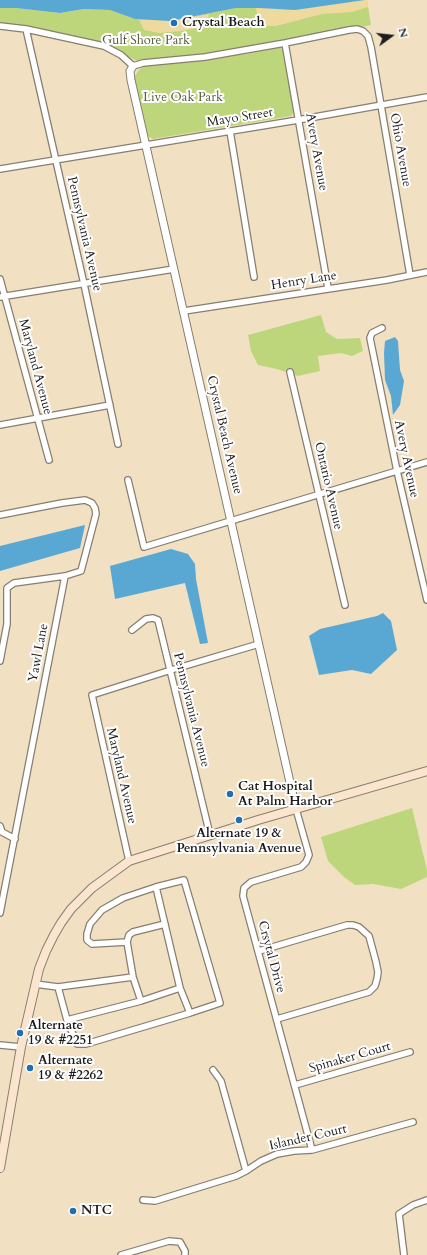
<!DOCTYPE html>
<html>
<head>
<meta charset="utf-8">
<style>
  body { margin:0 }
  #map { position:relative; width:427px; height:1255px; overflow:hidden; background:#f2e0c3; font-family:Cardo,serif }
  canvas { display:block }
  .north { position:absolute; left:371px; top:16px; width:40px; height:40px; -webkit-text-stroke:3px #fff; paint-order:stroke; rotate:75deg; font-size:11px; font-weight:700; line-height:16px; text-align:center; color:#1c1c1c }
  .north::after { content:''; display:block; margin:auto; width:14px; height:18px; background:#1c1c1c; clip-path:polygon(50% 0,100% 100%,50% 72%,0 100%) }
</style>
</head>
<body>
<div id="map">
<canvas width="427" height="1255"></canvas>
<div class="north">N</div>
</div>
<script>
const ctx = document.querySelector('canvas').getContext('2d');
ctx.lineJoin = 'round';
function fill(path, color) { ctx.fillStyle = color; ctx.fill(path, 'evenodd'); }
const poly = rows => new Path2D(rows.map(r => 'M' + r).join(''));
function trace(path, color, width, dash) { ctx.strokeStyle = color; ctx.lineWidth = width; ctx.lineCap = dash ? 'butt' : 'round'; ctx.setLineDash(dash || []); ctx.stroke(path); }
function write(font, color, halo, rows, align = 'center') {
  ctx.font = font + ' Cardo,serif'; ctx.lineWidth = 4; ctx.setLineDash([]); ctx.textBaseline = 'middle'; ctx.strokeStyle = halo; ctx.fillStyle = color; for (const [text, x, y, turn = 0] of rows) {
    ctx.save(); ctx.translate(x, y); ctx.rotate((+turn || 0) * Math.PI / 180); ctx.textAlign = isNaN(turn) ? turn : align; if (halo) ctx.strokeText(text, 0, 0); ctx.fillText(text, 0, 0); ctx.restore();
  }
}
fill(poly([
  [367,0,371,25,285,43,143,63,128,57,116,50,91,41,40,29,0,24,0,8,16,8,60,13,84,9,111,10,135,19,170,21,236,8,260,8,295,10],
  [276,48,281,48,284,51,295,106,294,112,291,116,153,139,148,136,134,78,138,71,141,68,144,66,247,54],
  [321,315,326,332,337,339,360,338,363,351,352,356,341,353,318,356,320,371,298,376,294,375,292,368,286,369,286,372,277,369,258,365,251,351,248,335],
  [412,808,427,870,427,877,401,889,373,884,355,885,344,877,328,861,321,837]
]), '#bed67b');
fill(poly([
  [365,0,367,0,368,7,352,12,322,14,276,26,265,26,257,15,256,8,295,10],
  [209,14,207,26,181,31,159,33,144,30,139,19,170,21]
]), '#eeda9e');
fill(poly([
  [0,0,365,0,295,10,260,8,236,8,170,21,135,19,110,10,84,9,60,13,16,8,0,8],
  [395,337,398,341,400,370,404,381,400,405,393,415,391,396,385,380,384,353,385,341],
  [85,525,80,548,0,571,0,546],
  [171,549,188,554,195,564,196,579,208,643,200,644,185,583,115,599,110,566],
  [383,613,391,621,397,650,371,674,352,670,319,675,309,636,320,629,377,616]
]), '#59a8d3');
const minor = poly([
  [0,26,26,29,104,46,121,55,133,66,143,63,205,57,285,43,349,30,357,29,363,31,368,36,371,47,410,275],
  [26,29,84,284,118,444],
  [285,43,328,288],
  [230,131,254,277],
  [0,169,292,121,427,97],
  [0,279,49,460],
  [0,297,174,269],
  [184,311,387,280,427,272],
  [382,328,372,333,370,338,397,471,427,600],
  [290,372,345,605],
  [0,425,110,405],
  [128,480,144,547,427,462],
  [0,515,62,503,85,500,92,503,95,508,96,514,81,571,65,576,14,583,7,588,7,624,0,661],
  [132,630,146,619,153,618,158,620,210,835],
  [296,809,309,855,306,862,301,867,251,882,244,888,243,896,312,1150],
  [0,826,2,832,15,839],
  [129,861,92,695,171,670,259,644],
  [156,887,180,988,190,1013],
  [0,913,65,576],
  [259,951,347,925,353,925,359,927,369,936,376,962,378,972,377,979,375,986,369,992,277,1019],
  [35,984,58,987,133,977],
  [58,987,67,1020,77,1044,86,1044,190,1013,220,1003,184,880,156,887,123,898,102,910,90,924,87,934,87,940,92,944,127,942],
  [141,1001,133,977,127,942,129,935,133,932,165,924],
  [67,1020,141,1001,180,988],
  [0,1045,21,1047],
  [213,1070,221,1081,246,1171],
  [295,1085,410,1052],
  [143,1200,155,1201,236,1176,246,1171,261,1161,277,1154,294,1151,312,1150,413,1122],
  [121,1255,169,1241,180,1242,185,1251,185,1255],
  [404,1255,399,1214,413,1205,427,1200]
]);
const tertiary = poly([
  [133,66,130,71,131,80,296,809]
]);
const secondary = poly([
  [0,1168,21,1047,39,969,46,951,54,935,61,923,71,909,92,888,129,861,258,820,427,771]
]);
trace(minor, '#877e70', 8);
trace(tertiary, '#877e70', 9);
trace(secondary, '#877e70', 10);
trace(minor, '#fff', 5.5);
trace(tertiary, '#fff', 7);
trace(secondary, '#fbe5cf', 8);
for (const [x, y, r, color] of [
  [174,23,4,"#1f6fb2"],
  [230,794,4,"#1f6fb2"],
  [239,820,4,"#1f6fb2"],
  [20,1033,4,"#1f6fb2"],
  [30,1068,4,"#1f6fb2"],
  [73,1211,4,"#1f6fb2"]
]) { const dot = new Path2D(); dot.arc(x, y, r, 0, 2 * Math.PI); ctx.fillStyle = color; ctx.fill(dot); trace(dot, '#fff', 1.5); }
write('bold 13px', '#1c1c1c', '#fff', [
  ["Crystal Beach",182,23],
  ["Cat Hospital",238,787],
  ["At Palm Harbor",238,802],
  ["Alternate 19 &",239,834,"center"],
  ["Pennsylvania Avenue",239,849,"center"],
  ["Alternate",28,1026],
  ["19 & #2251",28,1041],
  ["Alternate",38,1061],
  ["19 & #2262",38,1076],
  ["NTC",81,1211]
], 'left');
write('13px', '#555d3d', '#fff', [
  ["Gulf Shore Park",146,41],
  ["Live Oak Park",183,98]
]);
write('13px', '#1c1c1c', '#fff', [
  ["Mayo Street",240,118,-9],
  ["Ohio Avenue",400,150,80],
  ["Avery Avenue",316,152,80],
  ["Pennsylvania Avenue",84,234,77],
  ["Henry Lane",304,281,-9],
  ["Maryland Avenue",35,367,75],
  ["Crystal Beach Avenue",224,435,77],
  ["Avery Avenue",406,459,78],
  ["Ontario Avenue",328,486,77],
  ["Yawl Lane",39,653,-79],
  ["Pennsylvania Avenue",191,710,76],
  ["Maryland Avenue",121,776,77],
  ["Crsytal Drive",271,957,75],
  ["Spinaker Court",350,1058,-16],
  ["Islander Court",308,1138,-13]
]);
</script>
</body>
</html>
